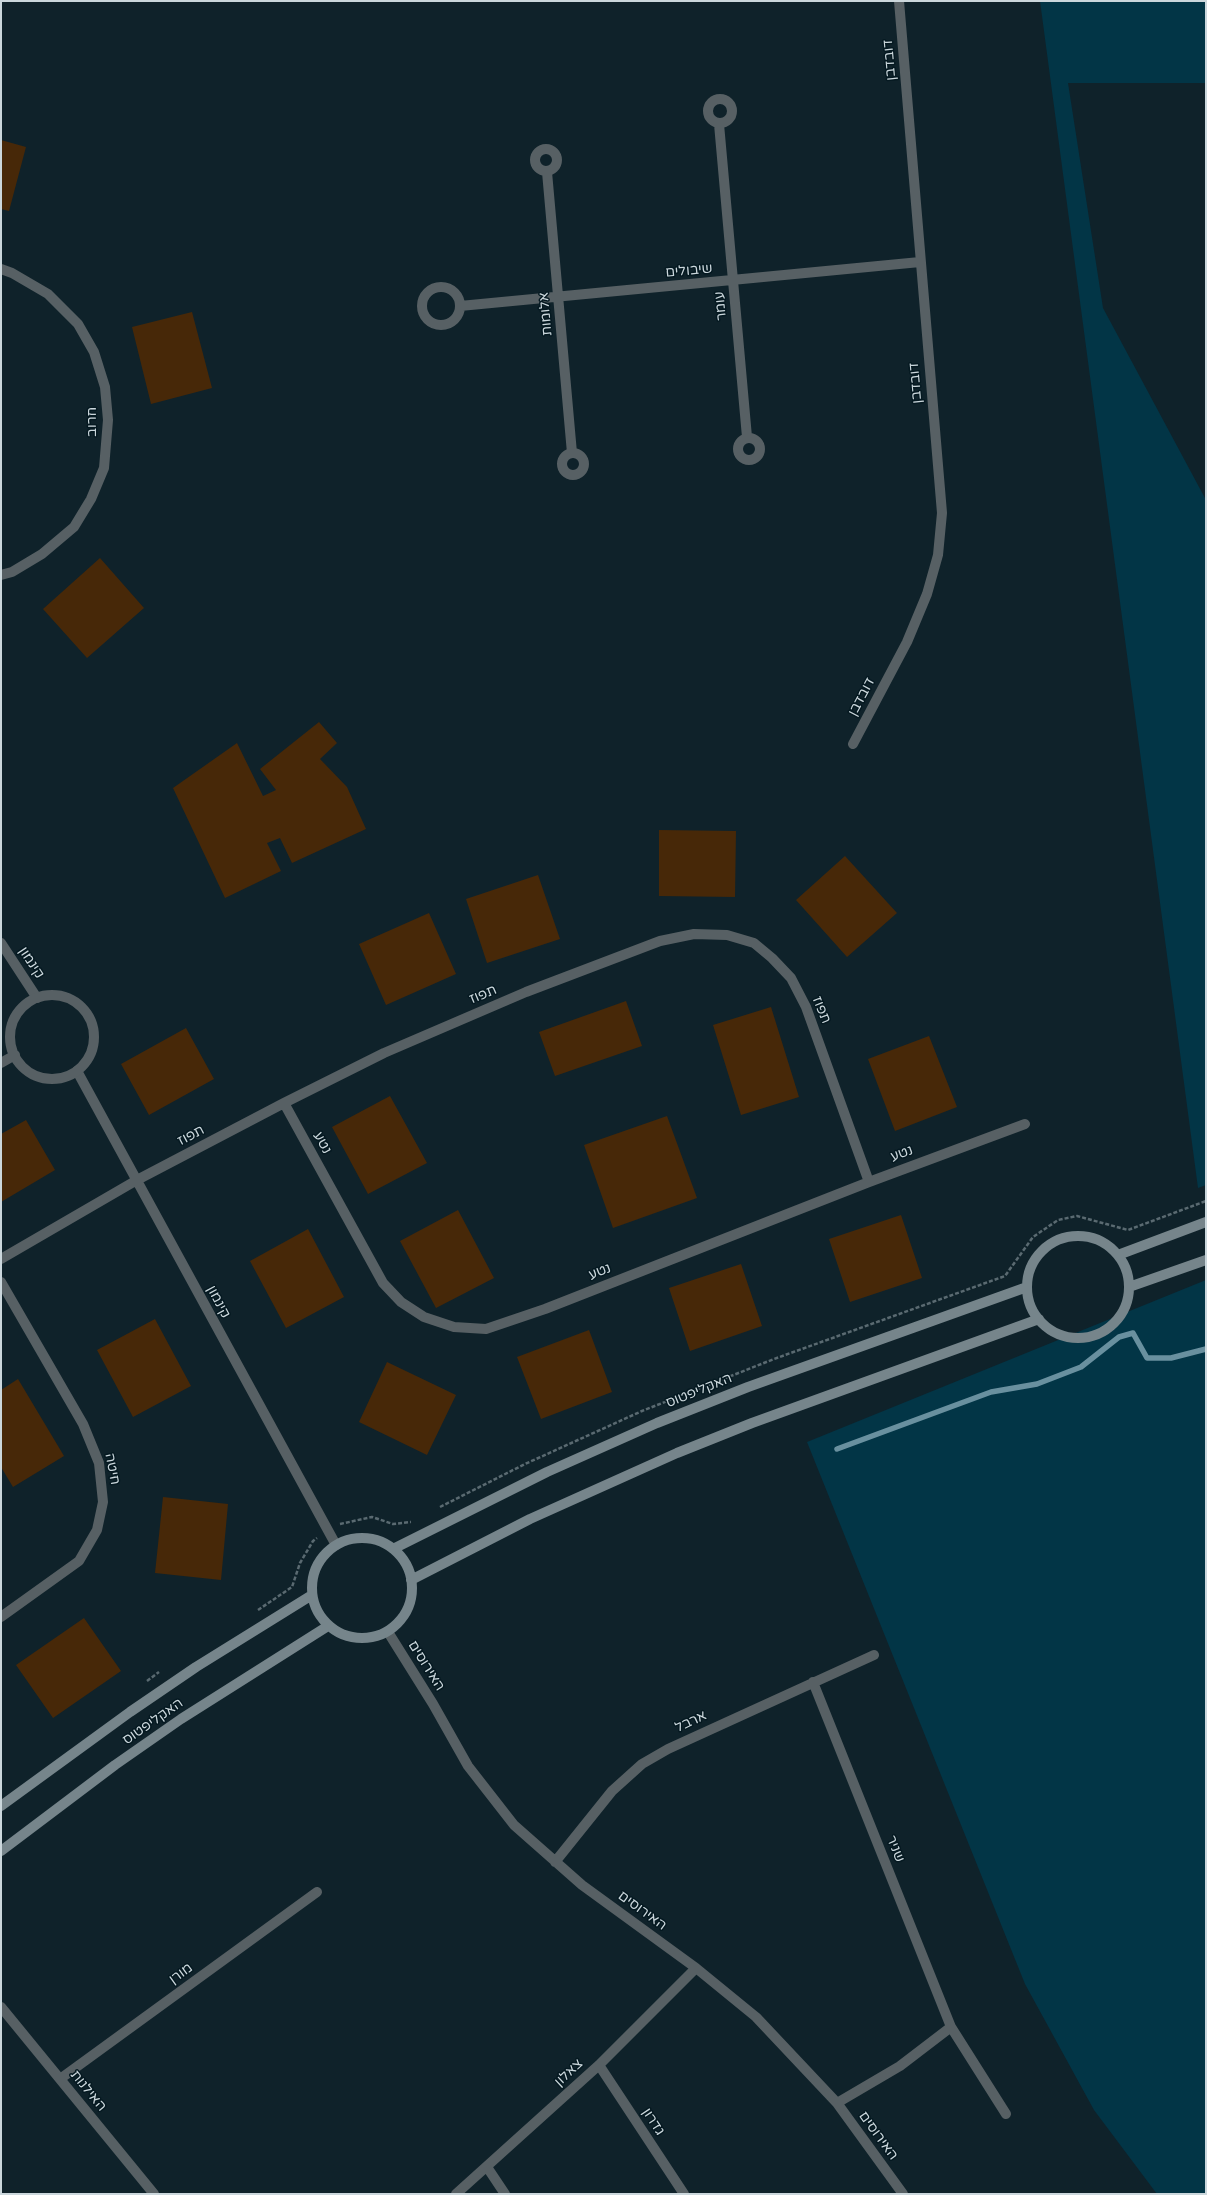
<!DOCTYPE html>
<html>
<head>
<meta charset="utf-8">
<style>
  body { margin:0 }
  #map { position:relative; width:1207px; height:2195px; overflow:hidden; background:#0f222a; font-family:"Varela Round",sans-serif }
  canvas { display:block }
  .frame { position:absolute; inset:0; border:2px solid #cbd7dc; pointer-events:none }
</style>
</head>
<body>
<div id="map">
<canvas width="1207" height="2195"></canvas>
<div class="frame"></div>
</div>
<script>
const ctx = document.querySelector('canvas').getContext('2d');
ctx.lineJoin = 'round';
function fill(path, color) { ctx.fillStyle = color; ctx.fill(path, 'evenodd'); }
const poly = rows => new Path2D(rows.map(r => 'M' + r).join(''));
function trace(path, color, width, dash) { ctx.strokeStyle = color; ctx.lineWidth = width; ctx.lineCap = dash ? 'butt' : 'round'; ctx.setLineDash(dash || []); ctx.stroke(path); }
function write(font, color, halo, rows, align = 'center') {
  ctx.font = font + ' "Varela Round","Noto Sans Hebrew",sans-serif'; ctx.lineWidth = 3; ctx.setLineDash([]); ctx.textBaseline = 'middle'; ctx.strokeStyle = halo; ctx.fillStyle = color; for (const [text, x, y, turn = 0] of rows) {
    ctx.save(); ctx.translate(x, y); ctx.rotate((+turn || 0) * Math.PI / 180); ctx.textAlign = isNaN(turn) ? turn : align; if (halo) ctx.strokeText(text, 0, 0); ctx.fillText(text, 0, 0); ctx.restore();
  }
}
fill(poly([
  [1040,1,1206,1,1206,83,1068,83,1103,308,1206,500,1206,1185,1198,1188],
  [1206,1280,1206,2194,1157,2194,1094,2110,1025,1984,807,1442]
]), '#023546');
trace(poly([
  [837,1449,991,1392,1037,1384,1081,1367,1119,1337,1133,1333,1147,1358,1171,1358,1206,1349]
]), '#69909f', 5.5);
fill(poly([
  [1,140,26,147,9,211,1,209],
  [192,312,212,388,151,404,132,327],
  [100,558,144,608,87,658,43,609],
  [319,722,337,743,320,759,347,787,366,829,292,863,280,838,267,843,281,871,225,898,173,788,237,743,263,796,276,790,260,769],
  [659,830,736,831,735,897,659,896],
  [845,856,897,913,847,957,796,900],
  [538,875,560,939,487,963,466,899],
  [429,913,456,974,386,1005,359,944],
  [626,1001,642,1046,555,1076,539,1032],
  [771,1007,799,1097,741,1115,713,1025],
  [186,1028,214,1079,149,1115,121,1064],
  [929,1036,957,1107,895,1131,868,1059],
  [390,1096,427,1163,368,1194,332,1127],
  [667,1116,697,1198,613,1228,584,1145],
  [26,1120,55,1170,1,1202,1,1134],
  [458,1210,494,1278,436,1308,400,1241],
  [901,1215,922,1278,850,1302,829,1239],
  [308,1229,344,1297,286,1328,250,1261],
  [741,1264,762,1326,690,1351,669,1288],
  [155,1319,191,1386,133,1417,97,1350],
  [589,1330,612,1392,541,1419,517,1357],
  [387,1362,456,1395,427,1455,359,1422],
  [18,1379,64,1456,13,1487,1,1467,1,1390],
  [163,1497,228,1504,221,1580,155,1573],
  [84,1618,121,1671,53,1718,16,1665]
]), '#472808');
trace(poly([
  [440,1507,525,1464,642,1411,774,1359,1005,1276,1033,1237,1058,1220,1077,1216,1128,1230,1206,1201],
  [340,1524,372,1517,393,1524,411,1522],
  [258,1610,292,1587,300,1563,313,1541,317,1538],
  [147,1681,159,1672]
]), '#5a6a71', 2.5, [4, 2]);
trace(poly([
  '708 111a12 12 0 1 1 24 0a12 12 0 1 1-24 0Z',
  [719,124,747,437],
  '535 160a11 11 0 1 1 22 0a11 11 0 1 1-22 0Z',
  [547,172,572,453],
  [1,269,12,273,48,294,78,324,94,352,105,387,108,420,104,468,91,499,74,527,42,554,12,572,1,575],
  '422 306a19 19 0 1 1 38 0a19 19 0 1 1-38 0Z',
  [460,306,920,262],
  '738 449a11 11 0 1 1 22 0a11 11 0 1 1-22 0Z',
  '562 464a11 11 0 1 1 22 0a11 11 0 1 1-22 0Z',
  [853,744,907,642,927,594,938,555,942,513,899,1],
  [1,943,37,998],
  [77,1071,336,1545],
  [284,1103,383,1283,401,1302,424,1317,454,1327,486,1329,545,1309,869,1182,1025,1124],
  [1,1259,137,1180,284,1103,384,1053,526,992,660,941,694,934,727,935,754,943,772,958,791,978,806,1007,869,1182],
  [1,1282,83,1424,99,1463,103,1502,97,1530,79,1561,1,1617],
  [388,1632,433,1704,468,1766,514,1825,582,1885,696,1968,756,2017,837,2103,903,2194],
  [813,1682,951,2027,1006,2114],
  [555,1862,612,1791,642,1764,668,1749,874,1655],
  [1,2007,154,2194],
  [599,2065,684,2194],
  [60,2079,317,1892],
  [837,2103,900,2066,951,2027],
  [487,2167,505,2194],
  [456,2194,599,2065,696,1968]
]), '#576064', 10);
trace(poly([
  '10 1037a42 42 0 1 1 84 0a42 42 0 1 1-84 0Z',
  [1,1063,15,1055]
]), '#576064', 10);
trace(poly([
  '1027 1287a51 51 0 1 1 102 0a51 51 0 1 1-102 0Z',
  [1118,1255,1206,1222],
  [1129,1287,1206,1260],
  '312 1588a50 50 0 1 1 100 0a50 50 0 1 1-100 0Z',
  [393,1549,547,1472,657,1423,748,1387,1027,1287],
  [411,1580,530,1519,677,1453,752,1423,1039,1319],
  [1,1806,130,1712,196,1667,312,1595],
  [1,1851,115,1765,181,1719,328,1626]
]), '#76858b', 10);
write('14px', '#cbd7dc', '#051921', [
  ["דובדבן",890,60,-95],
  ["שיבולים",689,271,-5],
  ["עומר",721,306,-95],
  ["אלומות",546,314,-95],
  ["דובדבן",916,383,-95],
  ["חרוב",92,422,-90],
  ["דובדבן",862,697,-62],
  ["קינמון",31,963,57],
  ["תפוז",483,995,-23],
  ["תפוז",821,1010,68],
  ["תפוז",191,1136,-28],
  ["נטע",322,1143,62],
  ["נטע",902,1154,-20],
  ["נטע",600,1272,-21],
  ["קינמון",218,1302,62],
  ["האקליפטוס",699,1391,-22],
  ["חיטה",112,1469,79],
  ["האירוסים",426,1666,58],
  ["האקליפטוס",153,1722,-35],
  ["ארבל",691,1722,-25],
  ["שניר",895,1849,68],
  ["האירוסים",642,1911,36],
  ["מורן",181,1974,-36],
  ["צאלון",569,2073,-43],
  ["האילנות",88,2091,51],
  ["גדרון",653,2122,57],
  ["האירוסים",878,2136,54]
]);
</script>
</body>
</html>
